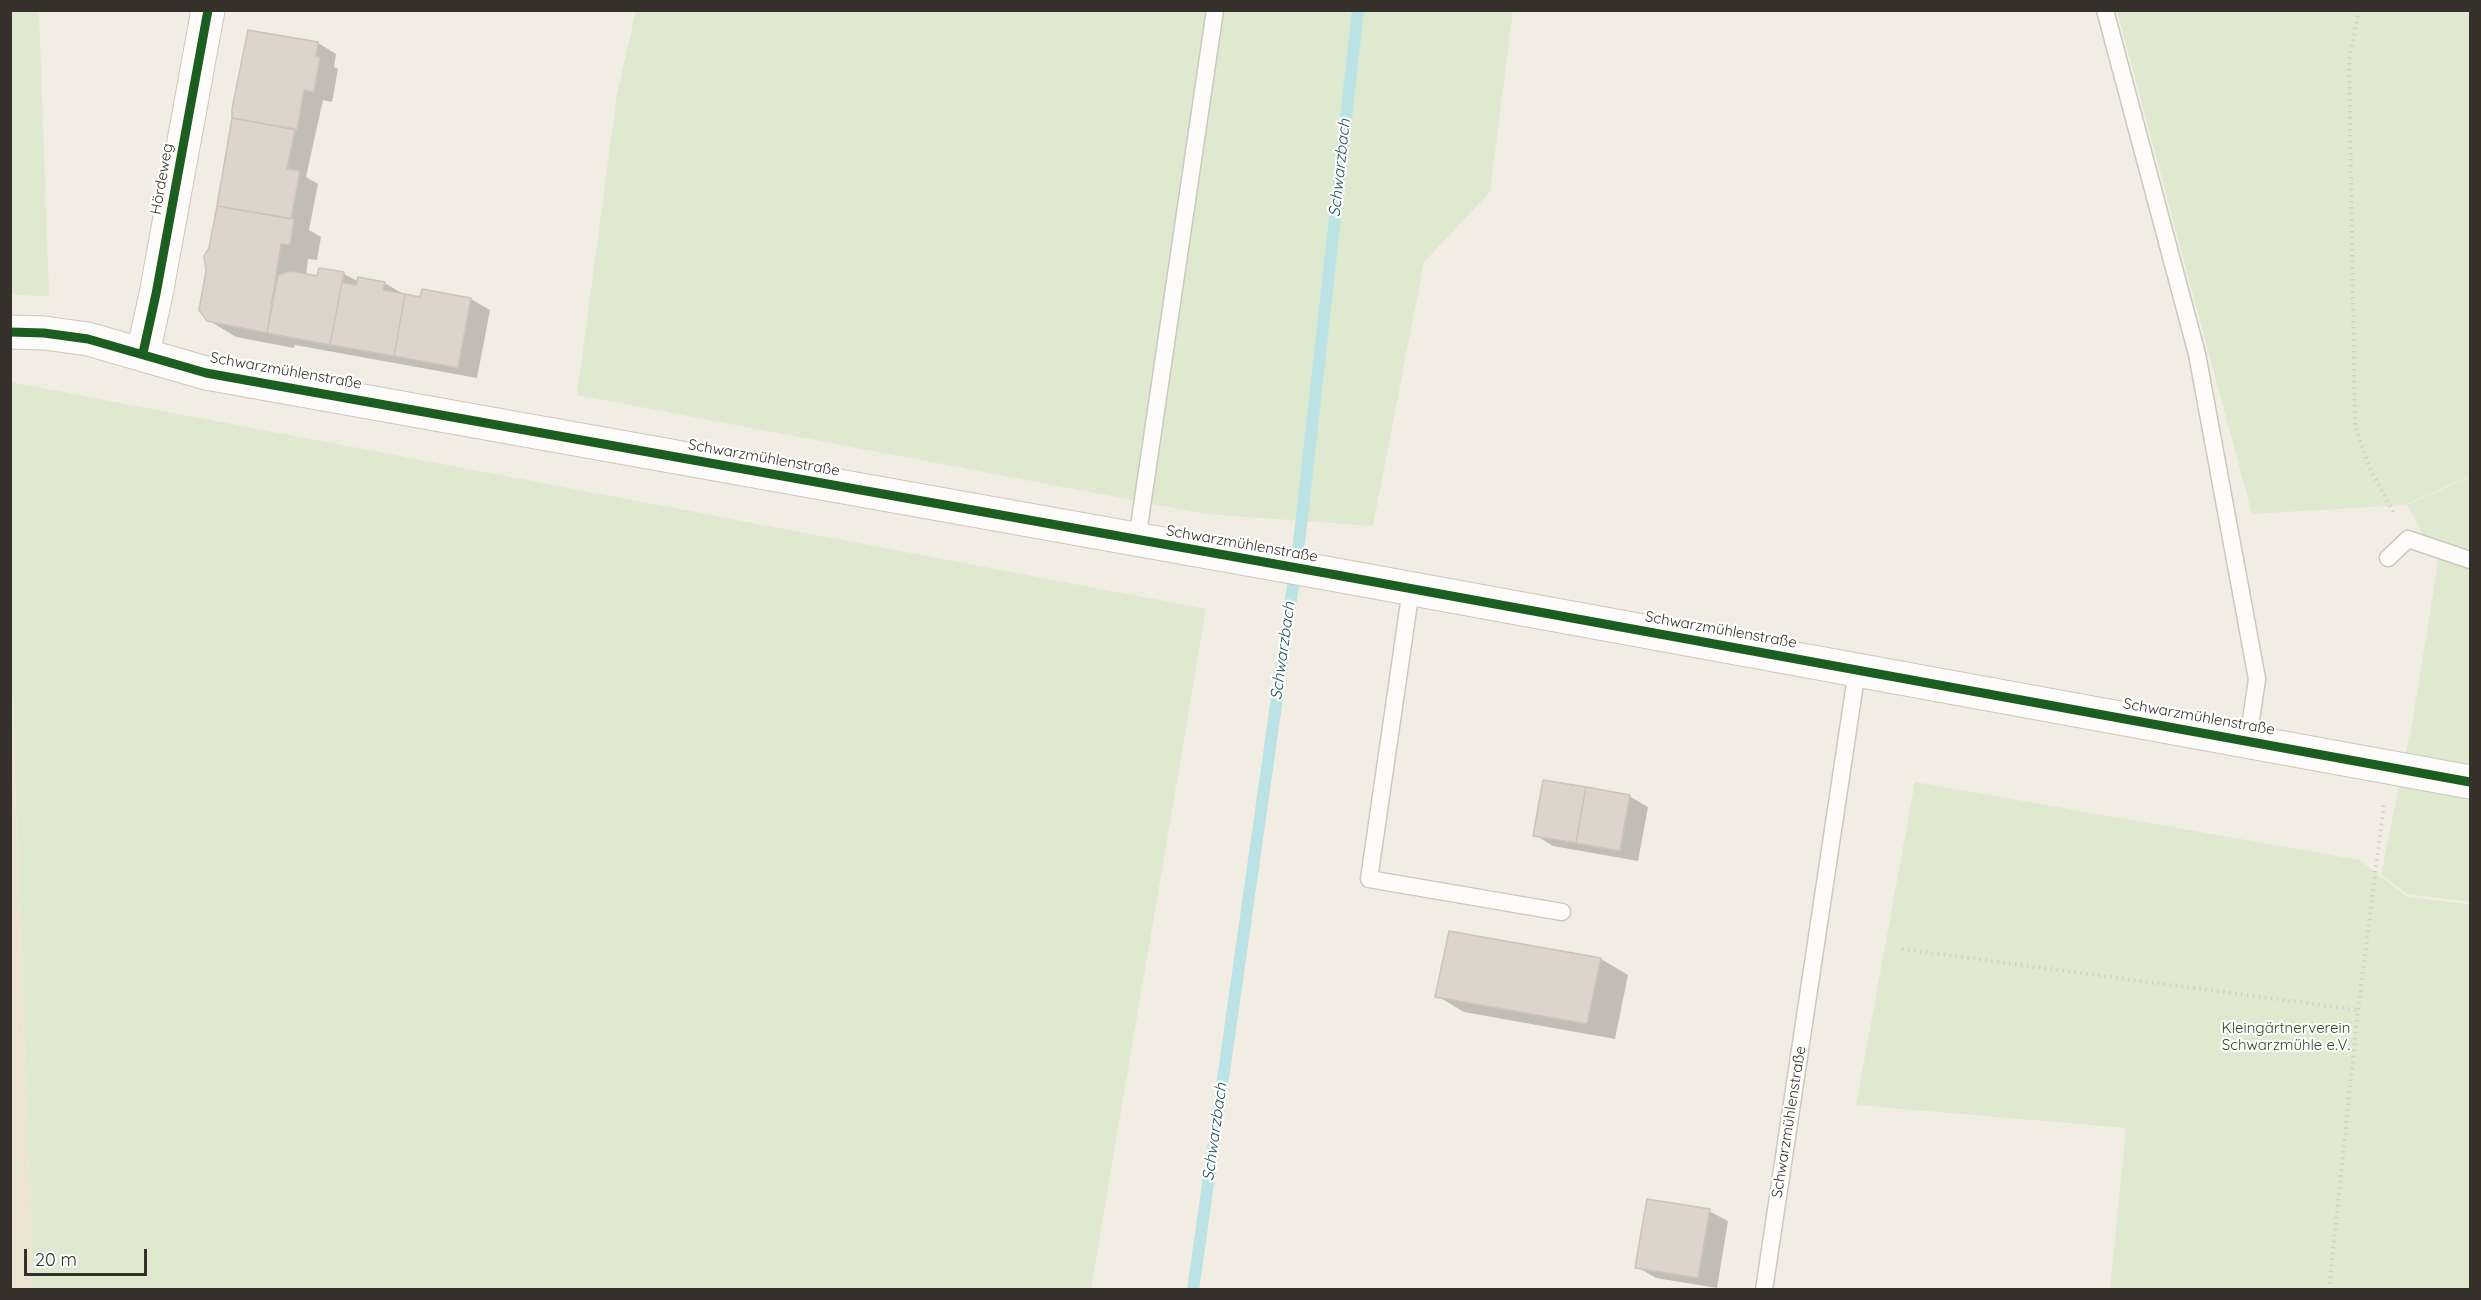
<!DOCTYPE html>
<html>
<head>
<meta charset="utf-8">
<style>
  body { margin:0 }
  #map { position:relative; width:2481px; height:1300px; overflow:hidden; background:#f2ede2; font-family:Quicksand,sans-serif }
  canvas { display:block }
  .frame { position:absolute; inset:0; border:12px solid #35312a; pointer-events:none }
  .scale { position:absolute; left:24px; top:1249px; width:123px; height:27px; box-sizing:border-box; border:3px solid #35312a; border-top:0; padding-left:8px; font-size:18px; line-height:21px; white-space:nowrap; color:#35312a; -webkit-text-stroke:4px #fefefe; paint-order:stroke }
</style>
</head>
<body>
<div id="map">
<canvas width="2481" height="1300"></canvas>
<div class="frame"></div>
<div class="scale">20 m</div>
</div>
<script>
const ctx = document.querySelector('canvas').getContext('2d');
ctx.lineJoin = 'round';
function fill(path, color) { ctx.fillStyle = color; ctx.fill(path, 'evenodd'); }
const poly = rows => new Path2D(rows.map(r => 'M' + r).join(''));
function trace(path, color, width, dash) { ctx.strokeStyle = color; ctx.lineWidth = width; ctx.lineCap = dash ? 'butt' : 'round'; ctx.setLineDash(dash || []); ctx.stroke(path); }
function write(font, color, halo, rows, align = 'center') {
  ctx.font = font + ' Quicksand,sans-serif'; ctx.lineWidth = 4.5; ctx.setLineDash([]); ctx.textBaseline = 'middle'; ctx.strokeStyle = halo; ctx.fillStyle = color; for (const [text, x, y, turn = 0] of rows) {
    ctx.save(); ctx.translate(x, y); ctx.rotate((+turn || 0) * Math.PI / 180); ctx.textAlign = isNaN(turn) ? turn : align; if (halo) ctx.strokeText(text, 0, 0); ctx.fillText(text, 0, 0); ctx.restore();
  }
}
fill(poly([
  [10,662,12,701,33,1290,10,1289]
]), '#ece4d0');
fill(poly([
  [11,10,39,11,49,296,11,295],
  [636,11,1513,11,1490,192,1424,262,1373,526,1206,514,577,395,617,94],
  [2117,11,2470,11,2470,476,2404,505,2252,514],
  [10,382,1206,609,1091,1289,33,1289,11,662],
  [2470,477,2470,902,2407,894,2381,874,2412,723,2441,544,2427,542,2407,505],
  [1915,782,2360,860,2407,897,2470,904,2470,1289,2110,1289,2126,1128,1856,1105]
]), '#dee9d0');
fill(poly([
  [318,43,336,54,334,67,338,69,332,102,323,100,306,177,318,184,309,230,321,237,317,260,308,259,306,276,318,278,320,269,344,274,359,282,385,283,403,294,421,299,423,290,471,299,490,310,477,378,295,345,294,348,236,337,208,320],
  [1629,796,1648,807,1638,861,1553,846,1535,835],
  [1450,933,1601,959,1628,975,1615,1039,1464,1012,1437,996],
  [1709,1211,1728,1221,1717,1288,1656,1278,1637,1267]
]), '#0003');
trace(poly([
  [1193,1290,1299,543,1358,10]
]), '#bbe2e4', 12);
const building = poly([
  [248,30,318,42,316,56,320,57,314,92,304,90,297,130,232,118,232,109,248,30],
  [232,118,295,129,287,169,300,171,291,219,217,206,232,118],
  [217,206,294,219,290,245,281,244,267,333,207,321,199,310,206,271,204,256,209,248,217,206],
  [319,268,344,272,330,345,267,333,278,275,291,271,317,276,319,268],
  [344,272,343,283,356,285,358,277,385,282,383,290,405,294,394,356,330,345,344,272],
  [422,289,471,298,458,368,394,356,405,294,420,297,422,289],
  [1543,780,1586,787,1576,843,1533,836,1543,780],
  [1586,787,1630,795,1620,851,1576,843,1586,787],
  [1449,931,1601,958,1587,1024,1435,997,1449,931],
  [1647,1199,1710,1209,1698,1278,1635,1268,1647,1199]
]);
fill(building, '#ded4c9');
trace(building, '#c9c4bc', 1.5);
const lane = poly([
  [2105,10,2197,354,2257,679,2248,741],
  [1137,540,1215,10],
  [2388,558,2408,539,2470,560],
  [1411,589,1369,879,1562,912],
  [1764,1290,1857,670]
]);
const street = poly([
  [143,353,156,294,208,10]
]);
const secondary = poly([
  [10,332,44,333,88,339,206,373,1331,574,2470,782]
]);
trace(lane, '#ccc8bf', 19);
trace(street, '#ccc8bf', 35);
trace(secondary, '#ccc8bf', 35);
trace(poly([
  [2359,10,2349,60,2355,425,2369,467,2395,515],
  [1902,949,2358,1010],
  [2329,1290,2358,1010,2384,803]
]), '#d2d0cd', 4, [1.5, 4.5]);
trace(lane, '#fdfcfb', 16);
trace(street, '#fdfcfb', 33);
trace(secondary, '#fdfcfb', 33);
trace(poly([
  [10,332,44,333,88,339,206,373,1331,574,2470,782],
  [143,353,156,294,208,10]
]), '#1b5e20', 9);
write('15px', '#35312a', '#fefefe', [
  ["Hördeweg",162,179,-80],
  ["Schwarzmühlenstraße",286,371,10],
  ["Schwarzmühlenstraße",764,458,10],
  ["Schwarzmühlenstraße",1242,544,10],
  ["Schwarzmühlenstraße",1721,630,10],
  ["Schwarzmühlenstraße",2199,717,10],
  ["Schwarzmühlenstraße",1789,1122,-81]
]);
write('15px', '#2e4f19', '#fefefe', [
  ["Kleingärtnerverein",2286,1028],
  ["Schwarzmühle e.V.",2286,1045]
]);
write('italic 16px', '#21535a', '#fefefe', [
  ["Schwarzbach",1340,168,-84],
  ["Schwarzbach",1283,651,-82],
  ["Schwarzbach",1215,1132,-82]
]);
</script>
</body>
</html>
